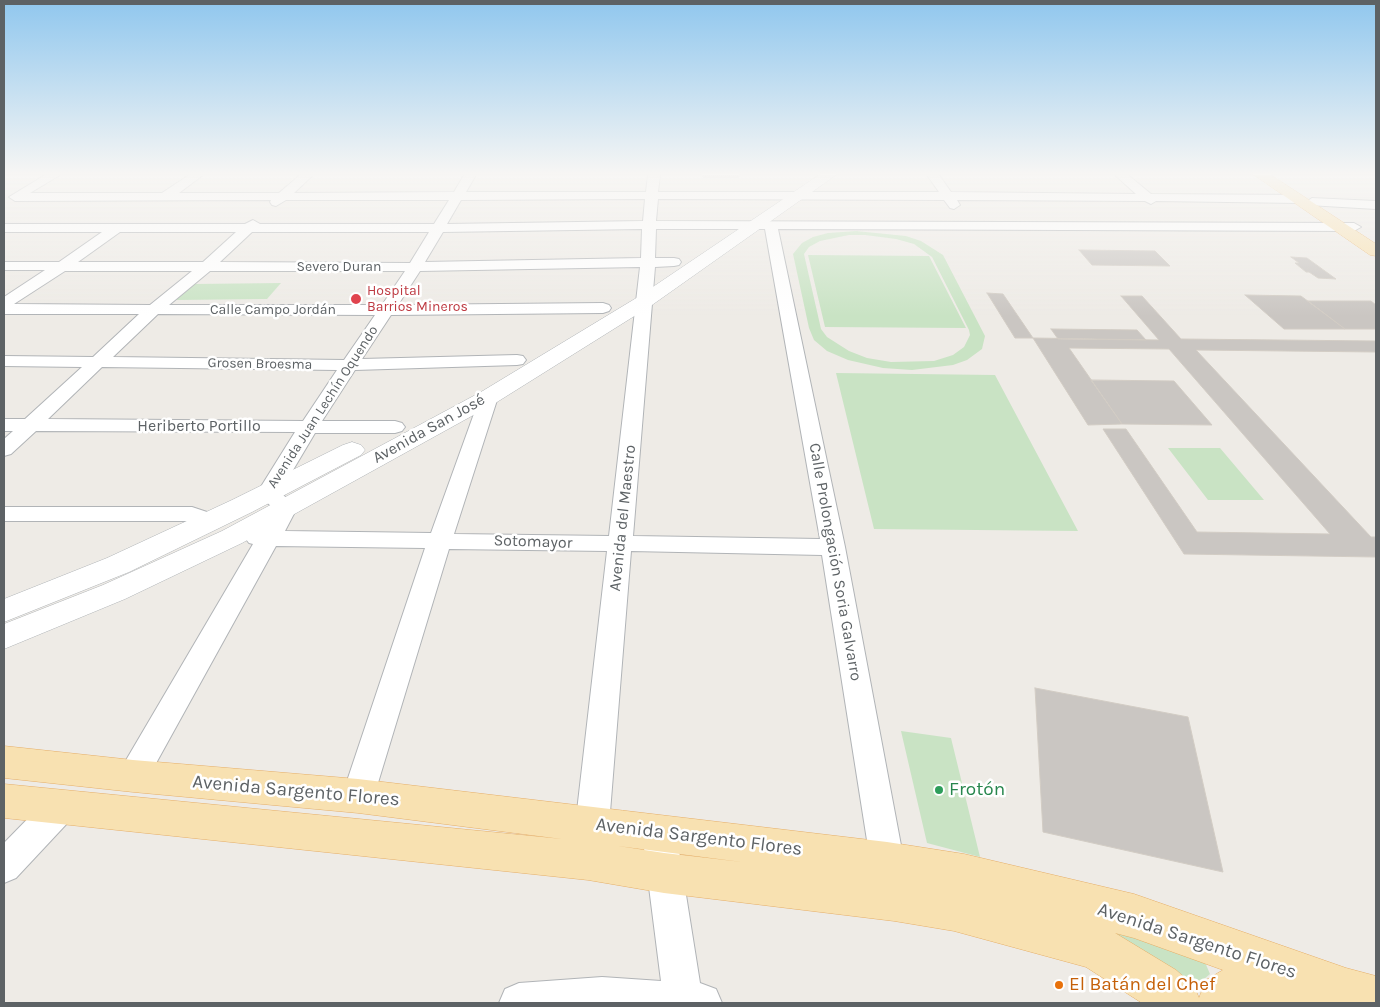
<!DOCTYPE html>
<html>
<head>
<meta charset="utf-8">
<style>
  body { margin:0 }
  #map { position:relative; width:1380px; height:1007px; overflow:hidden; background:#eeebe6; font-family:Karla,sans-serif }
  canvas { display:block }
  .frame { position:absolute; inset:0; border:5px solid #5d6265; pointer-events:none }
</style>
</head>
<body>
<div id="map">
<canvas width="1380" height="1007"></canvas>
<div class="frame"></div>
</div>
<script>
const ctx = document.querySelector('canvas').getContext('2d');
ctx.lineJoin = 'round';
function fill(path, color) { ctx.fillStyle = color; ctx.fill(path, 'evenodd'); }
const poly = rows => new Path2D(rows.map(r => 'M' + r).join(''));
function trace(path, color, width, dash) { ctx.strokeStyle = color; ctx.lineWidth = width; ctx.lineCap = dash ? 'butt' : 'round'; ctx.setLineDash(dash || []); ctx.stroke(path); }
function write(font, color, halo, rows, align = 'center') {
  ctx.font = font + ' Karla,sans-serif'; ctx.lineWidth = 5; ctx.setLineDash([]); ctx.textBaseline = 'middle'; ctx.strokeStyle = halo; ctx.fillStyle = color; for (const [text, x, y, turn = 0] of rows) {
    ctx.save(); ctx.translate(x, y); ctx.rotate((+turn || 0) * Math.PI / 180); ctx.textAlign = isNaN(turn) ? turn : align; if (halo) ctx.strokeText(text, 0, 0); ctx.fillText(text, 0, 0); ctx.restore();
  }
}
fill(poly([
  [856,231,906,236,921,241,943,255,985,336,982,349,967,360,953,365,912,370,883,368,848,360,827,351,814,340,809,328,793,254,802,243,813,237,828,233],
  [849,235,865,235,896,239,914,244,932,257,969,330,970,335,964,347,953,355,934,361,891,362,867,358,849,351,827,337,821,329,804,254,809,247,820,241],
  [808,255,929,256,966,328,825,327],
  [281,283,267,299,176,300,193,284],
  [836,373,995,375,1078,531,874,529],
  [1168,448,1220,448,1264,500,1208,500],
  [901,731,951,738,980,857,927,843],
  [1076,923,1119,931,1204,960,1210,974,1197,985,1138,948]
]), '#c9e3c4');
const building = poly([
  [703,175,739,175,739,177,703,177,703,175],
  [1079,250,1155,251,1170,266,1092,265,1079,250],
  [1291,257,1307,258,1336,279,1318,278,1309,272,1306,272,1295,263,1299,263,1291,257],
  [987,293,1003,294,1033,338,1015,338,987,293],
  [1245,295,1301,296,1345,329,1284,329,1245,295],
  [1121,296,1142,296,1181,339,1376,341,1376,352,1196,350,1371,537,1376,537,1376,557,1184,554,1103,429,1126,429,1197,532,1330,534,1169,349,1069,348,1122,424,1088,425,1033,338,1159,340,1121,296],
  [1308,301,1371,301,1376,305,1376,329,1345,329,1308,301],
  [1051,329,1137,330,1146,340,1058,339,1051,329],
  [1091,380,1174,381,1212,425,1122,424,1091,380],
  [1035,688,1188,717,1223,872,1043,832,1035,688]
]);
fill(building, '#cac6c2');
trace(building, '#d2ccc4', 1);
const street = poly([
  [45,175,60,175,30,193,162,193,189,175,203,175,179,193,279,193,300,175,313,175,294,193,454,192,464,175,476,175,466,192,646,192,648,175,660,175,658,192,939,192,927,175,939,175,951,192,1136,194,1115,175,1128,175,1151,194,1299,195,1305,199,1299,203,1156,201,1151,204,1145,201,957,200,960,205,954,209,950,208,944,200,658,199,656,221,1354,223,1361,227,1354,231,778,229,845,547,906,872,901,883,889,888,877,883,872,872,822,555,631,551,608,837,603,848,591,852,579,848,574,837,607,551,449,549,374,796,369,806,358,810,347,806,342,796,425,548,276,546,144,785,133,789,122,785,117,776,122,767,253,544,249,543,245,538,249,533,261,531,274,509,257,493,295,432,36,431,11,454,4,456,4,439,13,431,4,431,4,419,25,419,82,367,4,366,4,356,93,357,139,314,4,314,4,297,45,270,4,270,4,262,59,262,102,232,4,232,4,224,245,224,253,220,260,224,434,224,449,200,286,200,276,206,272,205,270,202,271,200,15,201,9,197,45,175],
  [645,199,643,221,447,224,461,200,645,199],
  [642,229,641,258,425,262,443,232,642,229],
  [656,229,765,229,820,539,633,536,655,267,674,266,679,265,681,262,679,259,674,258,655,258,656,229],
  [120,232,236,232,203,262,78,262,120,232],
  [252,232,429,232,410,263,220,262,252,232],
  [640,267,609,536,454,534,498,397,496,393,489,391,482,393,480,397,431,533,285,531,297,508,280,492,315,433,395,433,402,431,405,427,402,423,395,421,322,421,355,370,517,365,523,364,526,360,523,356,517,355,362,359,391,315,603,313,609,311,611,308,609,305,603,303,398,305,420,271,640,267],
  [65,271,192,271,150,305,14,304,65,271],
  [210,271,405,271,382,305,169,305,210,271],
  [158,314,375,315,344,360,113,357,158,314],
  [102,367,337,370,303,421,48,419,102,367],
  [1312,198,1376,201,1376,209,1308,205,1306,202,1312,198],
  [4,507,192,507,219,516,223,521,219,526,211,528,189,521,4,521,4,507],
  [61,793,73,797,77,807,73,817,16,878,4,883,4,843,49,797,61,793],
  [659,817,671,821,676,832,700,983,716,989,722,1003,499,1003,505,989,519,983,602,977,661,981,642,832,647,821,659,817]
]);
const secondary = poly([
  [819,175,836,175,652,305,497,402,242,543,125,599,4,649,4,624,103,585,222,531,481,392,638,297,819,175],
  [352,442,361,445,365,450,361,455,252,512,129,572,4,622,4,599,107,558,232,500,343,445,352,442]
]);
const primary = poly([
  [1254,175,1271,175,1376,244,1376,256,1370,255,1254,175],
  [4,746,133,760,358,779,887,842,964,854,1134,894,1346,968,1376,976,1376,1003,1142,1003,1086,967,954,931,894,921,664,893,588,880,4,818,4,784,562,839,358,813,133,792,4,778,4,746],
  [618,846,742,862,664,853,618,846],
  [1115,933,1134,938,1223,970,1206,980,1199,998,1194,986,1176,970,1115,933]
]);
trace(street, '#b1b4b7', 2);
trace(secondary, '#b0b4b7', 1);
trace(primary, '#e5ae68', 1);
fill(street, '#fff');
fill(secondary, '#fff');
fill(primary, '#f8e1b1');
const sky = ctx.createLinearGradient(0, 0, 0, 316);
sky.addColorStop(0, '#90c7ee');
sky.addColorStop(0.55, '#f7f6f4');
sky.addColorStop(1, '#f7f6f400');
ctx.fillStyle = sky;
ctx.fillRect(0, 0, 1380, 316);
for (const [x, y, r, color] of [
  [356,299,6,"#e0444e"],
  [939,790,5,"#2e9e5b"],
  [1059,985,5,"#e8710a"]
]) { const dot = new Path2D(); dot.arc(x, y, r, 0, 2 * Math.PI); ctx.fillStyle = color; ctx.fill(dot); trace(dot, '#fff', 2); }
write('14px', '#5d6265', '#fff', [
  ["Severo Duran",339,267],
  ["Calle Campo Jordán",273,310],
  ["Grosen Broesma",260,364,1],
  ["Avenida Juan Lechín Oquendo",323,407,-57]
]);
write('14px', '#be3a42', '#fff', [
  ["Hospital",367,291],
  ["Barrios Mineros",367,307]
], 'left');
write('16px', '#5d6265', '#fff', [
  ["Heriberto Portillo",199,426],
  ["Avenida San José",429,429,-29],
  ["Avenida del Maestro",623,518,-84],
  ["Sotomayor",533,542,2],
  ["Calle Prolongación Soria Galvarro",835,562,80]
]);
write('19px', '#27864d', '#fff', [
  ["Frotón",949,790]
], 'left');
write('19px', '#5d6265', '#fff', [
  ["Avenida Sargento Flores",296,791,5],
  ["Avenida Sargento Flores",699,837,7],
  ["Avenida Sargento Flores",1197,941,18]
]);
write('19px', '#c56008', '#fff', [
  ["El Batán del Chef",1069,985]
], 'left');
</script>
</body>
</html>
